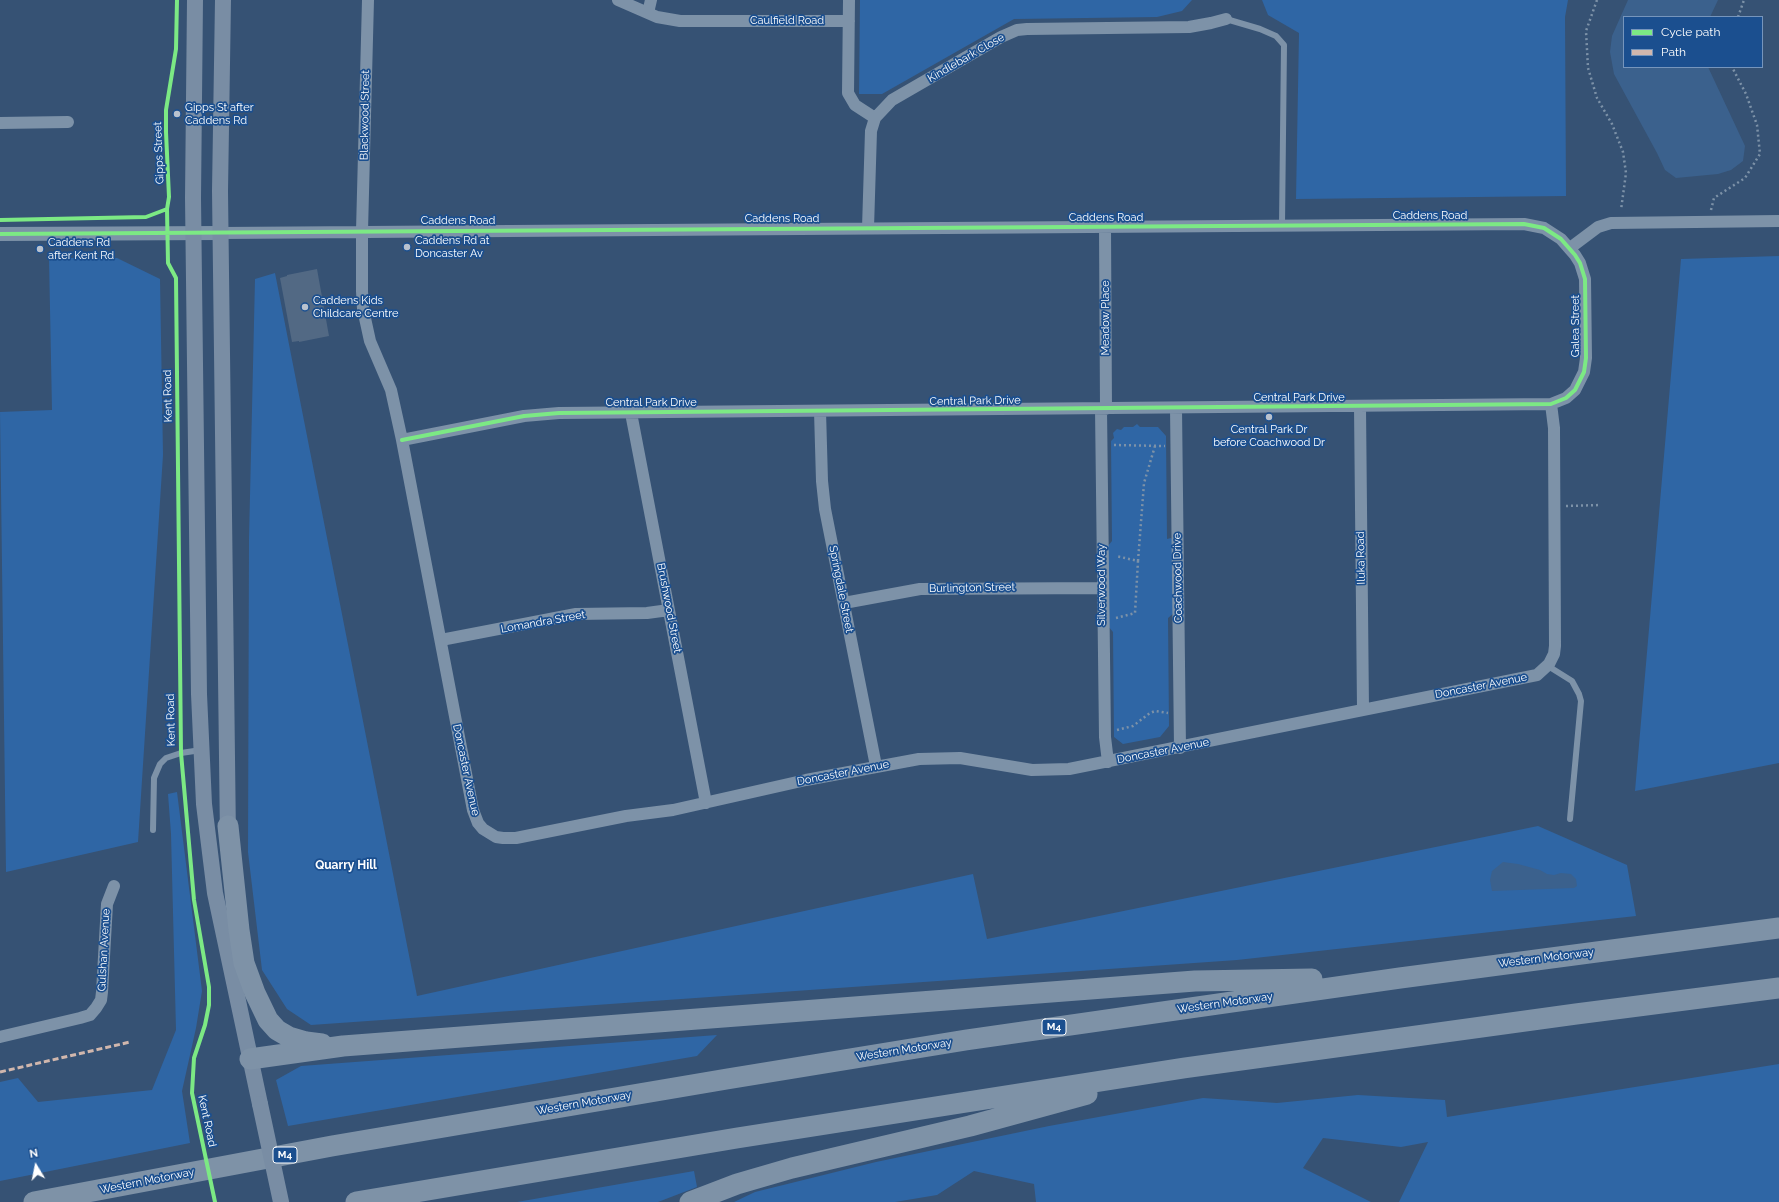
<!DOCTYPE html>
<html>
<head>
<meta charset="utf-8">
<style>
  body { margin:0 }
  #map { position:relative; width:1779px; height:1202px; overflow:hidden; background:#365274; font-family:Raleway,sans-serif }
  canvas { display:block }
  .legend { position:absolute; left:1623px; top:16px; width:140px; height:52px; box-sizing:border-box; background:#1b4f8f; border:1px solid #7695bc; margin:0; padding:5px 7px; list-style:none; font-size:12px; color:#fff }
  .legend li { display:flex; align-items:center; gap:8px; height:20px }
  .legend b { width:20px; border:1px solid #7695bc }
  .north { position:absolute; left:16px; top:1146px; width:40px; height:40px; -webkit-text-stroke:3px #1b4f8f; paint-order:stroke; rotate:350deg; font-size:11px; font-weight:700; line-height:16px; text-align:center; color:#fff }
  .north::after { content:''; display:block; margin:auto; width:14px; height:18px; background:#fff; clip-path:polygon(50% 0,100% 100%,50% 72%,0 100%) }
</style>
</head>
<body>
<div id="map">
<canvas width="1779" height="1202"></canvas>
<ul class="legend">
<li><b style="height:5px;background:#7ce984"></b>Cycle path</li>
<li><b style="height:5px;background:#d1b7ad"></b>Path</li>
</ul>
<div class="north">N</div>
</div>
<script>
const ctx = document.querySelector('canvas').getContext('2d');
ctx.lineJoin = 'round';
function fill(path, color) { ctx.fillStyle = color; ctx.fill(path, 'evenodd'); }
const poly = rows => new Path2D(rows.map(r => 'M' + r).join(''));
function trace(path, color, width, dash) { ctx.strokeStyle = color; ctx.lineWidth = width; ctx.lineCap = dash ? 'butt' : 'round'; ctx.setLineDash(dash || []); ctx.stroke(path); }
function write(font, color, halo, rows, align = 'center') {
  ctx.font = font + ' Raleway,sans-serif'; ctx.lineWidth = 3.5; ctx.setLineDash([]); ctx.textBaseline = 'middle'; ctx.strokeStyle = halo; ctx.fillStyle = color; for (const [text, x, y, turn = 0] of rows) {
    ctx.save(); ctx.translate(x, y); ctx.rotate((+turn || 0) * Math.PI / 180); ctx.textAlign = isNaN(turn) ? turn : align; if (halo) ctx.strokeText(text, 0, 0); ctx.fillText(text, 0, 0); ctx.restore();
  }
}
fill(poly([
  [860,0,1192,0,1182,11,1157,17,1014,19,882,94,859,94],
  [1262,0,1568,0,1565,17,1566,196,1296,199,1299,33,1268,15],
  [1779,256,1779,763,1635,791,1681,259],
  [49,258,117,258,160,279,163,455,138,842,6,872,0,412,52,410],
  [275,273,417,996,973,874,987,939,1538,826,1627,865,1636,916,1237,960,311,1025,287,1009,262,970,248,852,249,539,255,279],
  [1137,424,1140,427,1158,427,1166,436,1167,539,1171,538,1174,543,1174,613,1168,618,1169,726,1160,737,1123,744,1114,737,1113,632,1108,626,1107,547,1112,541,1111,441,1114,438,1113,433,1117,429,1121,430,1124,427,1133,427],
  [177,792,202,991,196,1028,182,1091,190,1143,0,1181,0,1082,18,1078,38,1102,152,1090,176,1030,171,834,168,794],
  [717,1035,697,1056,288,1126,276,1080,301,1066],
  [1779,1064,1779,1202,1399,1202,1428,1142,1401,1147,1323,1138,1303,1168,1371,1202,1036,1202,1034,1184,974,1171,937,1195,895,1202,734,1202,755,1192,876,1162,1049,1126,1203,1098,1277,1103,1358,1095,1445,1100,1447,1117],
  [694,1171,697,1187,658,1202,517,1202]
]), '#2f66a5');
fill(poly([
  [1628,0,1718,0,1710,17,1624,17,1624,67,1708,67,1745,146,1743,161,1731,170,1718,174,1676,178,1665,170,1657,153,1614,74,1610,52,1612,36],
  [1503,862,1518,864,1540,870,1547,874,1554,875,1561,873,1571,874,1576,879,1577,886,1574,888,1492,891,1490,880,1492,871]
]), '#3b618d');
fill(poly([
  [317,269,329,336,299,342,299,341,292,342,280,278,287,276,287,275]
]), '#526984');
trace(poly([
  [1597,0,1586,31,1588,68,1597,98,1612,124,1623,152,1626,173,1621,210],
  [1738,17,1744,0],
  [1711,210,1714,198,1745,178,1760,154,1757,125,1746,94,1732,67],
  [1114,445,1165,446],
  [1566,506,1601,505],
  [1138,561,1144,483,1155,446],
  [1116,618,1135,613,1138,561,1116,556],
  [1117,730,1133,726,1150,713,1155,711,1168,713]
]), '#7d92a8', 2.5, [2, 3]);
trace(poly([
  [1226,19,1260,29,1276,36,1284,45,1282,225],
  [1548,666,1572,681,1579,694,1581,701,1570,819],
  [153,830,154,778,160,764,166,758,181,753,201,750]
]), '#7d92a8', 6);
trace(poly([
  [368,0,362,231,362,291,363,309,370,341,391,390,402,440,473,810,478,823,483,829,496,837,503,838,516,838,626,816,673,810,806,780,919,759,960,758,1032,770,1069,769,1537,675,1549,664,1554,654,1555,646,1554,428,1551,404],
  [618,0,657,17,680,21,849,21],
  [849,0,848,93,855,105,875,118],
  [648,13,651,0],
  [0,123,68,122],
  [1105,227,1106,409],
  [868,228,871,131,875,118,892,100,1001,37,1017,30,1027,29,1189,27,1211,23,1226,19],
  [221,233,1524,224,1544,228,1561,239,1575,255,1580,263,1585,279,1586,358,1584,372,1575,390,1566,398,1551,404,559,413,524,416,402,440],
  [1570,248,1598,227,1611,223,1779,221],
  [1360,407,1363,709],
  [1176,408,1180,748],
  [1101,409,1105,737,1108,762],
  [820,411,822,481,825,509,876,766],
  [631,413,706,803],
  [844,603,920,589,1102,588],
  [441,640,576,614,647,613,669,610],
  [0,1037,80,1018,90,1015,96,1008,101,1000,102,992,107,904,114,886]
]), '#7d92a8', 12);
trace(poly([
  [0,234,221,233]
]), '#7d92a8', 14);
trace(poly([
  [195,0,193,198,199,694,204,804,215,893,260,1104],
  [223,0,220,191,228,838]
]), '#798da4', 16);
trace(poly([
  [228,826,239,930,244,963,255,993,268,1020,277,1030,289,1037,306,1042,322,1044],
  [250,1059,343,1046,1012,995,1195,981,1312,979],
  [34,1202,332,1146,727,1079,966,1040,1400,978,1779,928],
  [356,1202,737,1138,1184,1068,1576,1014,1779,988],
  [690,1202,737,1184,792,1168,970,1126,1087,1094]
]), '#7e92a7', 21);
trace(poly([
  [260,1104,281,1202]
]), '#798da4', 16);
trace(poly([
  [0,1072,130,1042]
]), '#d1b7ad', 3, [6, 3]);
trace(poly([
  [177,0,176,49,166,110,166,132,169,197,167,209,168,263,176,278,181,753,194,900,209,987,209,1005,205,1025,194,1058,192,1093,215,1202],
  [0,220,146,217,167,209],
  [0,234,1524,224,1544,228,1561,239,1575,255,1580,263,1585,279,1586,358,1584,372,1575,390,1566,398,1551,404,559,413,524,416,402,440]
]), '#7ce984', 4);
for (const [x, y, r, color] of [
  [177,114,4,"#b9c2ce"],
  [407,247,4,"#b9c2ce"],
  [40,249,4,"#b9c2ce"],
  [305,307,4,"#b9c2ce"],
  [1269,417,4,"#b9c2ce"]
]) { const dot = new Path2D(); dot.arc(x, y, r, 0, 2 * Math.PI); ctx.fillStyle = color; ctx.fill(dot); trace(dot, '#1b4f8f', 1.5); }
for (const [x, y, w] of [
  [1054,1027,24],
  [285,1155,24]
]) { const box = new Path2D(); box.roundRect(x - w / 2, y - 8, w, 16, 3); ctx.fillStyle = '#1b4f8f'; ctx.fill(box); trace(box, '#fff', 1); }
write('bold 10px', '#fff', null, [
  ["M4",1054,1027],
  ["M4",285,1155]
]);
write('11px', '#fff', '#1b4f8f', [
  ["Caulfield Road",787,21],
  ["Kindlebark Close",966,58,-30],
  ["Blackwood Street",365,115,-89],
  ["Gipps Street",159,153,-92],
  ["Caddens Road",1430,216],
  ["Caddens Road",1106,218],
  ["Caddens Road",782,219],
  ["Caddens Road",458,221],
  ["Meadow Place",1106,318,-90],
  ["Galea Street",1576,326,-90],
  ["Kent Road",168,396,-91],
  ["Central Park Drive",1299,398],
  ["Central Park Drive",975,401,-1],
  ["Central Park Drive",651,403],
  ["Iluka Road",1361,558,-91],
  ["Coachwood Drive",1178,578,-91],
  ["Silverwood Way",1102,585,-90],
  ["Burlington Street",972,588,-1],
  ["Springdale Street",841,589,79],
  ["Brushwood Street",669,608,79],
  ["Lomandra Street",543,622,-10],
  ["Doncaster Avenue",1481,686,-11],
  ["Kent Road",171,720,-91],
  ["Doncaster Avenue",1163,751,-11],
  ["Doncaster Avenue",466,770,78],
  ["Doncaster Avenue",843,773,-11],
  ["Gulshan Avenue",104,950,-87],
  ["Western Motorway",1546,958,-7],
  ["Western Motorway",1225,1003,-8],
  ["Western Motorway",904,1050,-9],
  ["Western Motorway",584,1103,-10],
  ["Kent Road",207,1121,78],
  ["Western Motorway",147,1181,-11]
]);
write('11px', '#fff', '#1b4f8f', [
  ["Gipps St after",185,108],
  ["Caddens Rd",185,121],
  ["Caddens Rd at",415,241],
  ["Doncaster Av",415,254],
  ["Caddens Rd",48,243],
  ["after Kent Rd",48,256],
  ["Caddens Kids",313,301],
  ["Childcare Centre",313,314],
  ["Central Park Dr",1269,430,"center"],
  ["before Coachwood Dr",1269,443,"center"]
], 'left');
write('bold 12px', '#fff', '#1b4f8f', [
  ["Quarry Hill",346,865]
]);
</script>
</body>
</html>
